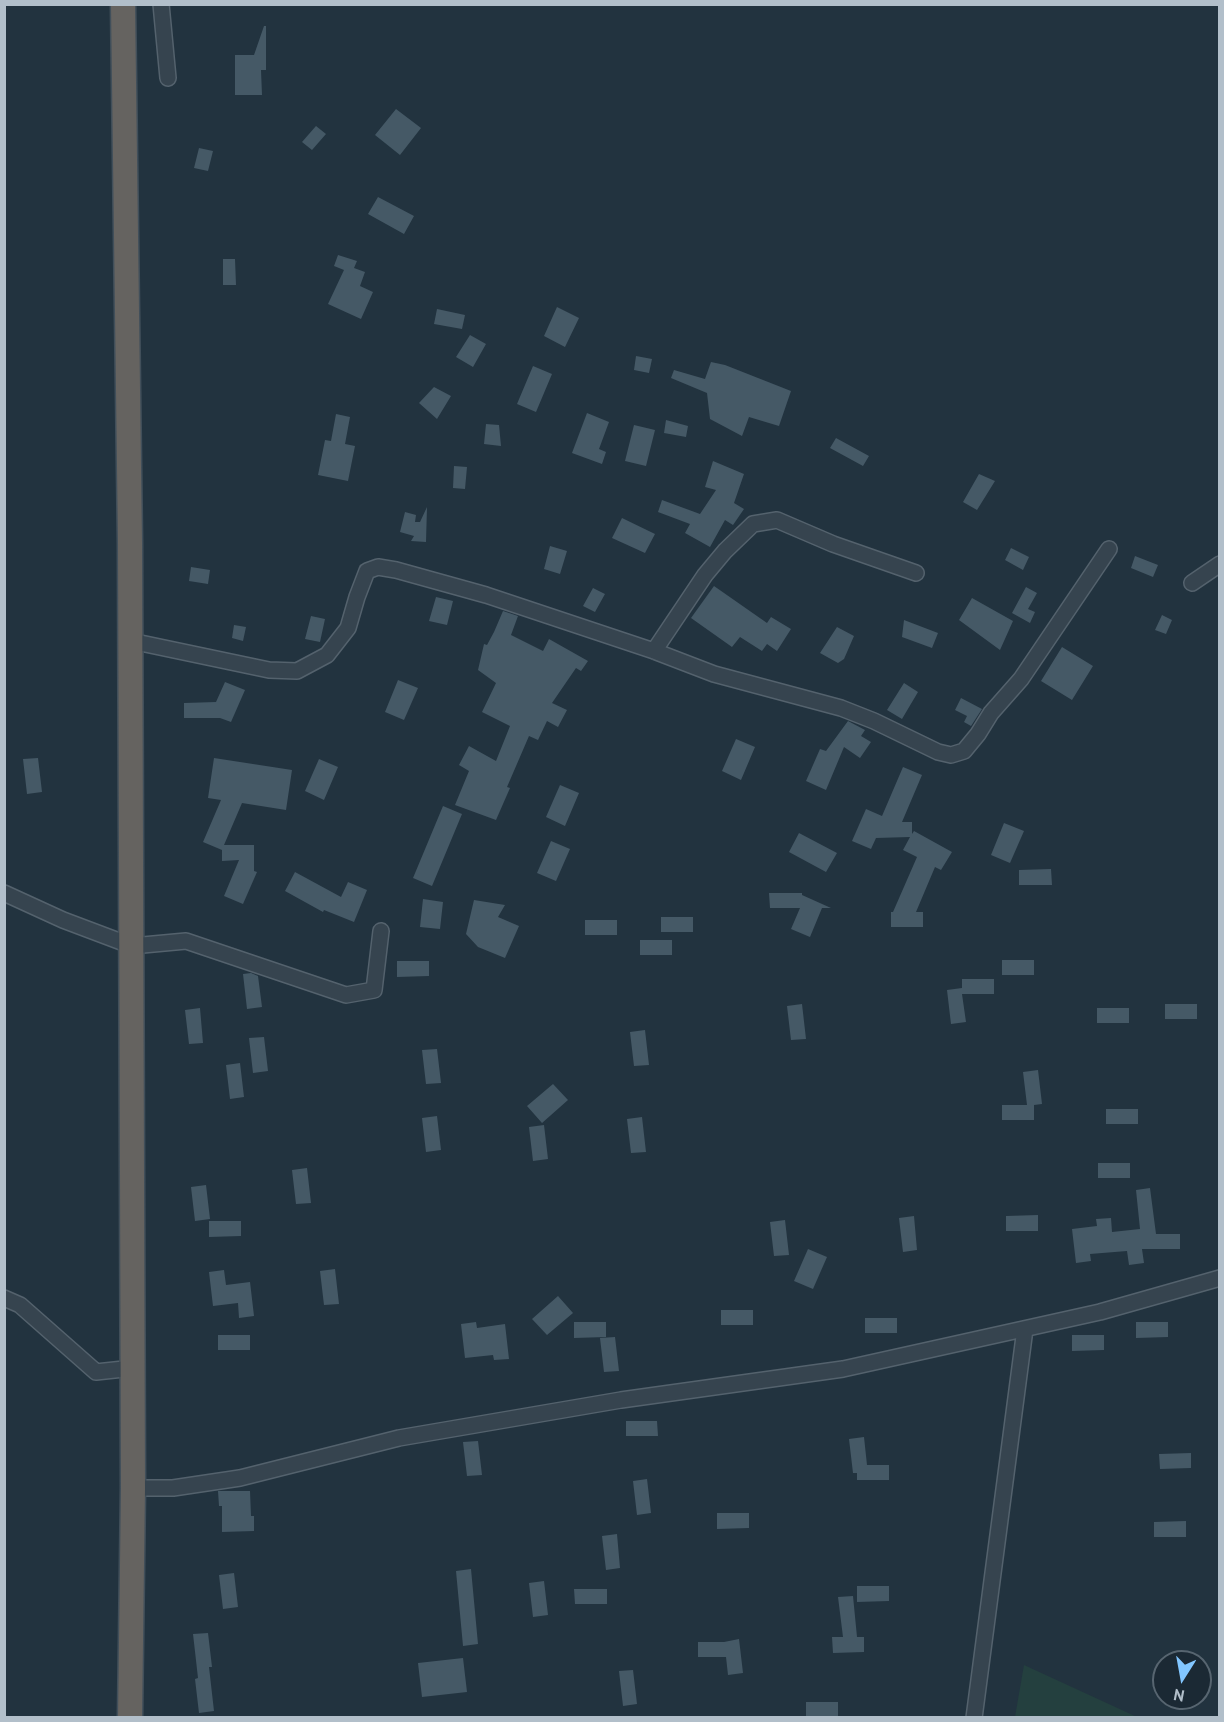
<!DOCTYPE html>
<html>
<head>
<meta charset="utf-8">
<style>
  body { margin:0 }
  #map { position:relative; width:1224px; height:1722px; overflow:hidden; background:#22333f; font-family:"PT Sans",sans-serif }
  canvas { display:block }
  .frame { position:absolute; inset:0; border:6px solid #b2bfca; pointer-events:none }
  .north { position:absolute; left:1152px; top:1650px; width:60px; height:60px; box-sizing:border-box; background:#1b2934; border:2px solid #576570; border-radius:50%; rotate:191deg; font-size:16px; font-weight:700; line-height:24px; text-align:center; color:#b2bfca }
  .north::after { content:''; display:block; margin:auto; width:21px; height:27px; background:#82c6ff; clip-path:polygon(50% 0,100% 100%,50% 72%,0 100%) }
</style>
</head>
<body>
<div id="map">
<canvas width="1224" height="1722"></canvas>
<div class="frame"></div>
<div class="north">N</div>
</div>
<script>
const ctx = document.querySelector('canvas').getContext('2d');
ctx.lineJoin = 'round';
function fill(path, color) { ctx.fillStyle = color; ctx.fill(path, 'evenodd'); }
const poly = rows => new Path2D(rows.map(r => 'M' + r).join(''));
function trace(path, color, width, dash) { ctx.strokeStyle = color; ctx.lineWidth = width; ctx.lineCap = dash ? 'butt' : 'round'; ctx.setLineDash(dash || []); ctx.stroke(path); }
fill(poly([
  [1024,1665,1137,1717,1015,1717]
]), '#24403f');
fill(poly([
  [264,26,266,26,266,70,261,70,262,95,235,95,235,55,254,55],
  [396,109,421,128,400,155,375,135],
  [316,126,326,134,312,150,302,142],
  [199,148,213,151,208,171,194,168],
  [378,197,414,216,404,234,368,214],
  [338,255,357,261,354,268,365,272,360,286,373,292,361,319,328,304,344,270,334,266],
  [223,259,235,259,236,285,223,285],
  [557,307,579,318,565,347,544,336],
  [437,309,465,315,462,329,434,324],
  [470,335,486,344,473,367,456,357],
  [636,356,652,359,649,373,634,370],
  [711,362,725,365,791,391,779,426,749,417,742,436,710,419,707,393,671,378,674,370,705,379],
  [533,366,552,374,536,412,517,404],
  [434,387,451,396,437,419,419,403],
  [587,413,609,422,599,449,606,452,602,464,572,453],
  [336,414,350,417,345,444,355,446,348,481,318,475,325,440,331,441],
  [666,420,688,426,686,437,664,433],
  [486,424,499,425,501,446,484,444],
  [634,425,655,430,646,466,625,461],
  [836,438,869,456,863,466,830,448],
  [713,461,744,474,734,503,744,509,733,525,725,520,710,547,685,533,690,524,658,512,662,500,700,514,716,490,705,487],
  [454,466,467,467,465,489,453,488],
  [979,474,995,481,977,510,963,502],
  [427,507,426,542,411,541,414,536,400,532,405,512,416,515,415,522,420,522],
  [622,518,655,534,645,553,612,538],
  [550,546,567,551,560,574,544,569],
  [1011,548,1029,557,1023,570,1005,560],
  [1135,556,1158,565,1153,577,1131,568],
  [191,567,210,570,208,584,189,581],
  [714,586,767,623,771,617,791,629,777,651,767,644,762,651,740,637,732,647,691,618],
  [1026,587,1037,593,1028,609,1035,612,1030,623,1012,613],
  [593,588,605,594,595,612,583,606],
  [436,597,453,601,447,625,429,621],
  [972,598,1013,621,1000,650,959,620],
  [503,611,518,616,511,635,543,651,549,639,588,661,581,671,576,668,552,703,567,710,558,727,547,721,538,740,529,736,507,787,510,788,496,820,455,805,469,771,459,765,469,746,496,761,510,726,482,712,496,683,478,670,484,644,487,645,494,632],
  [1162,615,1172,620,1166,634,1155,630],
  [311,616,325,619,320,642,305,639],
  [904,620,938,633,932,648,902,637],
  [234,625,246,627,243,641,232,638],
  [837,627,854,636,844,659,838,663,820,653],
  [1062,647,1093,666,1072,700,1041,681],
  [398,680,418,688,404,720,385,712],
  [225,682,245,690,231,722,220,718,184,718,184,703,216,702],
  [904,683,918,692,902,719,887,710],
  [961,698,982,709,971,726,964,722,967,716,955,710],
  [848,721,865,730,861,736,871,742,860,758,844,747,826,790,806,781,820,749,826,751],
  [736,739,755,747,741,780,722,771],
  [38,758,42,792,27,794,23,759],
  [214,758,292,770,286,810,242,803,224,845,254,845,254,871,257,872,243,904,224,896,239,860,222,861,222,850,203,842,221,800,208,798],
  [319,759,338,767,324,800,305,791],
  [903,767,922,775,902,822,912,822,912,834,914,831,952,852,941,870,935,867,916,912,923,912,923,927,891,927,891,912,893,912,917,857,903,850,910,837,876,838,871,849,852,841,866,809,882,816],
  [560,785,579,793,565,826,546,817],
  [443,806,462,814,432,886,413,878],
  [1004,823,1024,831,1010,863,991,855],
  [799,833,837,853,826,872,789,852],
  [551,841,570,849,556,881,537,873],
  [1051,869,1052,885,1019,885,1019,870],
  [295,872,341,897,348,882,367,890,354,922,324,910,323,912,285,891],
  [769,893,802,893,802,895,831,908,822,908,810,937,791,929,800,908,770,908],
  [423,899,443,902,440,929,420,927],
  [474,900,505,905,498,917,519,926,505,958,478,947,466,934],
  [661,917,693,917,693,932,661,932],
  [585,920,617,920,617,935,585,935],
  [640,940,672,940,672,955,640,955],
  [1002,960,1034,960,1034,975,1002,975],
  [397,961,429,961,429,976,397,977],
  [251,973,258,976,262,1007,247,1009,243,974],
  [962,979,994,979,994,994,962,994,966,1022,951,1024,947,990,962,988,962,993],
  [802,1004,806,1039,791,1040,787,1006],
  [1165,1004,1197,1004,1197,1019,1165,1019],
  [200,1008,203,1043,189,1044,185,1010],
  [1097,1008,1129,1008,1129,1023,1097,1023],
  [645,1030,649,1065,634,1066,630,1032],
  [264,1037,268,1071,253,1073,249,1038],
  [437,1049,441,1083,426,1084,422,1050],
  [240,1063,244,1097,230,1099,226,1065],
  [1038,1070,1042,1104,1034,1105,1034,1120,1002,1120,1002,1105,1027,1105,1023,1072],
  [553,1084,568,1100,542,1123,527,1106],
  [1106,1109,1138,1109,1138,1124,1106,1124],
  [437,1116,441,1150,426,1152,422,1118],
  [642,1117,646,1152,631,1153,627,1119],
  [544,1125,548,1159,533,1161,529,1127],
  [1098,1163,1130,1163,1130,1178,1098,1178],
  [307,1168,311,1203,296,1204,292,1170],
  [206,1185,210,1219,195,1221,191,1187],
  [1150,1188,1156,1234,1180,1234,1180,1249,1142,1249,1144,1263,1129,1265,1127,1251,1090,1254,1091,1261,1076,1263,1072,1229,1097,1226,1096,1219,1111,1218,1112,1232,1140,1229,1136,1190],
  [1038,1215,1038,1231,1006,1231,1006,1216],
  [914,1216,917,1250,903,1252,899,1218],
  [785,1220,789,1255,774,1256,770,1222],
  [209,1221,241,1221,241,1236,209,1237],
  [808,1249,827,1257,813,1289,794,1281],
  [335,1269,339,1304,324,1305,320,1271],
  [224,1270,226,1285,250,1282,254,1316,239,1318,238,1303,213,1306,209,1272],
  [558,1296,573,1313,547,1335,532,1319],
  [721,1310,753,1310,753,1325,721,1325],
  [865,1318,897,1318,897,1333,865,1333],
  [476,1322,477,1328,505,1324,509,1359,494,1360,493,1355,465,1358,461,1324],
  [574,1322,606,1322,606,1337,574,1338],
  [1136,1322,1168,1322,1168,1337,1136,1338],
  [218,1335,250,1335,250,1350,218,1350],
  [1072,1335,1104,1335,1104,1350,1072,1351],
  [615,1337,619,1371,604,1372,600,1338],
  [626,1421,657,1421,658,1436,626,1436],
  [864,1437,867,1465,889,1465,889,1480,857,1480,857,1473,853,1473,849,1439],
  [478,1441,482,1475,467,1476,463,1442],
  [1191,1453,1191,1468,1160,1469,1159,1454],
  [647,1479,651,1513,637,1515,633,1481],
  [218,1491,250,1491,251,1516,254,1516,254,1531,222,1532,222,1506,219,1506],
  [717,1513,749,1513,749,1528,717,1529],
  [1186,1521,1186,1537,1154,1537,1154,1522],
  [617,1534,620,1568,606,1570,602,1536],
  [471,1569,478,1644,463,1646,456,1571],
  [234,1573,238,1607,223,1609,219,1575],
  [544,1581,548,1615,533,1617,529,1583],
  [857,1586,889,1586,889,1601,857,1602],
  [574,1589,607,1589,607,1604,575,1604],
  [853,1596,857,1637,864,1637,864,1652,833,1653,832,1637,843,1637,838,1597],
  [208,1633,212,1667,209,1667,214,1711,199,1713,195,1679,198,1678,193,1634],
  [739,1639,743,1673,728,1675,726,1657,698,1657,698,1642,724,1642],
  [463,1658,467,1692,422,1697,418,1663],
  [633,1670,637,1704,623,1706,619,1671],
  [806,1702,838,1702,838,1717,806,1718]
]), '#455966');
const minor = poly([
  [161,4,168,78],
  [1192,583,1220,564],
  [131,641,269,670,297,671,327,655,348,628,357,597,367,571,378,567,396,570,486,595,654,651,714,674,841,708,874,721,938,752,951,755,964,751,978,734,991,713,1021,679,1109,549],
  [654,651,705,575,725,551,753,524,777,520,833,544,916,573],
  [4,893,63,920,132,946,186,941,346,995,374,990,381,931],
  [4,1298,20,1305,96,1372,133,1368],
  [133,1488,173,1488,240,1478,399,1438,621,1400,843,1369,1100,1312,1220,1278],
  [974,1718,1025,1329]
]);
const trunk = poly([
  [123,4,130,543,133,1488,130,1718]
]);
trace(minor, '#54626d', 18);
trace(trunk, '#414f5a', 27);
trace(minor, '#36444f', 15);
trace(trunk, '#656360', 24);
</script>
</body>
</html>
